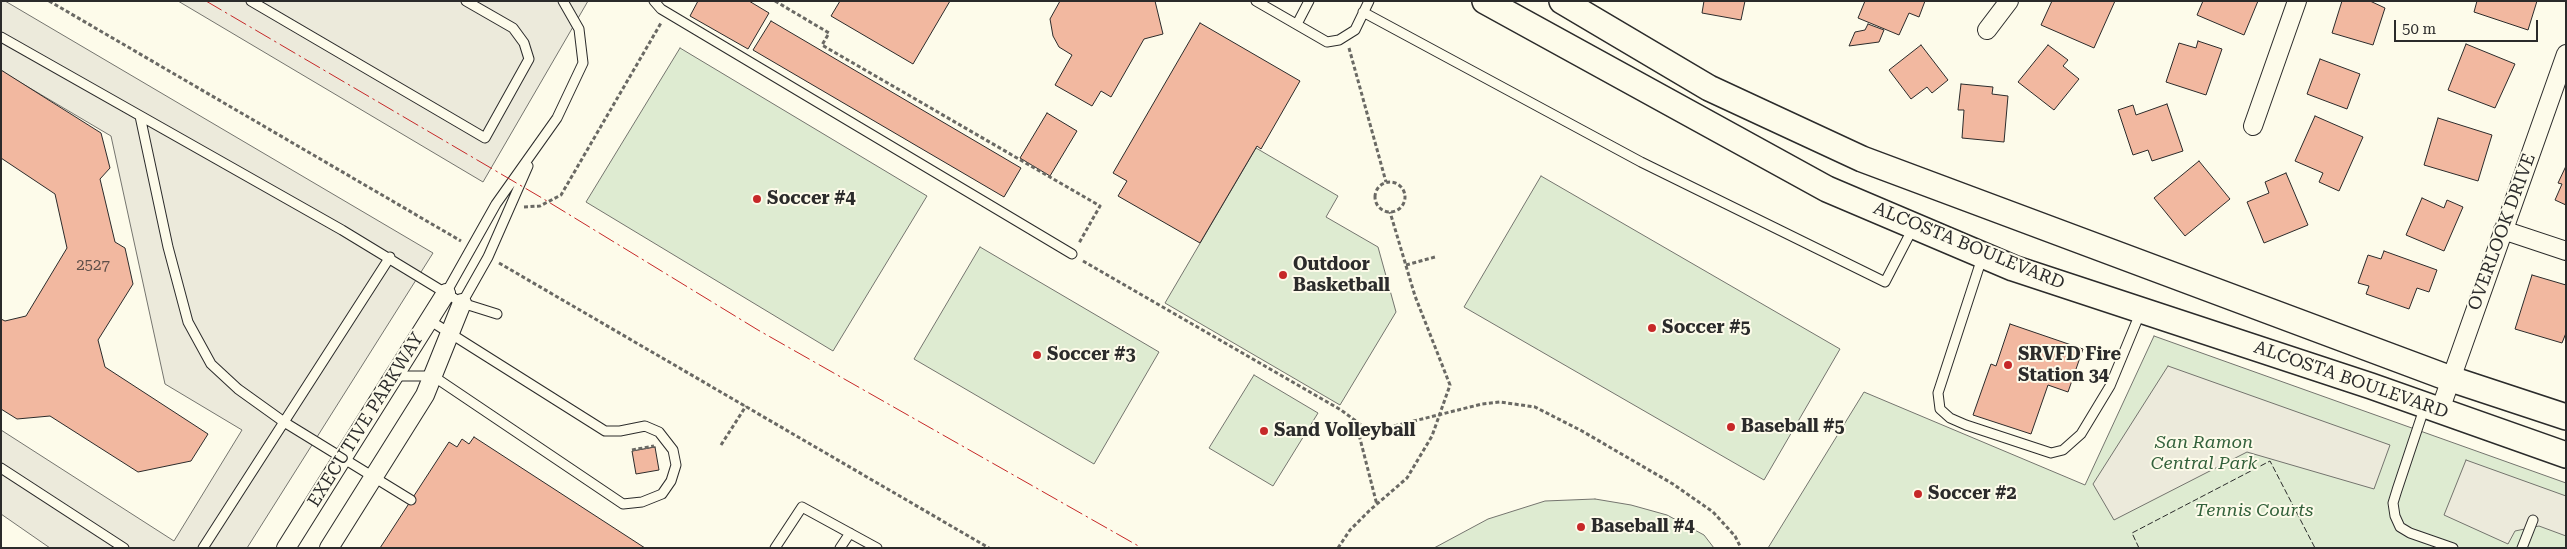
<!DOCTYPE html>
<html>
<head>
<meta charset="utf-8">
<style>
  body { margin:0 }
  #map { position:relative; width:2567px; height:549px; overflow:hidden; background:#fdfbea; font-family:"Roboto Serif",serif }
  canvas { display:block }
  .frame { position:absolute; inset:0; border:2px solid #2b2b2b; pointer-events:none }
  .scale { position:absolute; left:2394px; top:20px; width:144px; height:22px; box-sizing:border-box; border:2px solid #2b2b2b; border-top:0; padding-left:6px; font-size:15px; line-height:18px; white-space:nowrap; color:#2b2b2b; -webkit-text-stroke:4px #fdfbea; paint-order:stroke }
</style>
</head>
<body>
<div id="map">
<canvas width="2567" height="549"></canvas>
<div class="frame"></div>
<div class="scale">50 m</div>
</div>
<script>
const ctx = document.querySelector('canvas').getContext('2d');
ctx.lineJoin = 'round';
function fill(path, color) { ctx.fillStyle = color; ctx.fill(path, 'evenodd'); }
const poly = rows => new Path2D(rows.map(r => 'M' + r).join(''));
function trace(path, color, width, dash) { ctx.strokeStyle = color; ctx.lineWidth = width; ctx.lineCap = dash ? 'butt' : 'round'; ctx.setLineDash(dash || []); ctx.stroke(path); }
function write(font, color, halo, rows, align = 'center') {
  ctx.font = font + ' "Roboto Serif",serif'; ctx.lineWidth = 4; ctx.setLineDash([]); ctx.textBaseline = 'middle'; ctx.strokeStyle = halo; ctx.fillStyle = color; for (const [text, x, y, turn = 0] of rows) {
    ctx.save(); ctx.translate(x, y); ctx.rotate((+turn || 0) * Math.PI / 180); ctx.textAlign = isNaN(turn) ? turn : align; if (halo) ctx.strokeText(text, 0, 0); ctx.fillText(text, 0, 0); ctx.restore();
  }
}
const green = poly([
  [680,48,927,196,833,351,586,202,680,48],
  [1256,148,1338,196,1326,217,1378,247,1396,312,1340,405,1165,303,1256,148],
  [1541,176,1840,349,1764,480,1464,307,1541,176],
  [980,247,1159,352,1094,464,914,359,980,247],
  [2154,336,2566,483,2566,548,1768,548,1864,392,2085,485,2154,336],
  [1254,375,1318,413,1273,486,1209,448,1254,375],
  [1595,499,1631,505,1667,515,1704,535,1714,548,1434,548,1488,519,1545,501,1595,499]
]);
fill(green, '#deebd1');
trace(green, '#74746e', 1);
const parking = poly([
  [1,1,5,1,433,253,247,548,50,548,1,514,1,430,174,541,242,430,165,384,111,136,1,71,1,1],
  [178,1,588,1,483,182,178,1],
  [2168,366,2390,445,2374,489,2247,452,2114,520,2093,484,2168,366],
  [2466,460,2566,496,2566,536,2539,526,2515,531,2508,544,2444,515,2466,460]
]);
fill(parking, '#eceadb');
trace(parking, '#74746e', 1);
const building = poly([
  [698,1,749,1,769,13,748,49,690,16,698,1],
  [840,1,950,1,913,64,831,16,840,1],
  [1060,1,1155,1,1163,34,1144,39,1111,97,1101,91,1092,106,1055,85,1072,55,1059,47,1053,36,1050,19,1060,1],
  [1704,1,1745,1,1741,20,1702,13,1704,1],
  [1865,1,1925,1,1919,17,1909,13,1899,35,1858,18,1865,1],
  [2052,1,2115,1,2094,48,2041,25,2052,1],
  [2203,1,2258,1,2244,35,2197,15,2203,1],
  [2342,1,2370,1,2385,8,2373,45,2332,33,2342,1],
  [2477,1,2537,1,2528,30,2474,12,2477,1],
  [771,21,1021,168,1004,197,753,50,771,21],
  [1200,23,1300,81,1261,149,1257,146,1200,243,1118,196,1127,181,1113,173,1200,23],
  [1868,24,1884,30,1879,42,1849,46,1855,32,1865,30,1868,24],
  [2198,41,2222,49,2206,95,2166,82,2179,43,2196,48,2198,41],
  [2466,44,2515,64,2495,108,2448,90,2466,44],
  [1921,45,1948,80,1932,93,1927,87,1911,99,1889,70,1921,45],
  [2048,45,2068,60,2063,66,2079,79,2054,110,2018,82,2048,45],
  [2320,59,2360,74,2347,109,2307,94,2320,59],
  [1,70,101,133,110,168,100,179,115,242,125,248,133,284,98,340,105,367,208,434,191,461,138,472,50,416,17,419,1,409,1,319,5,321,26,316,67,248,55,194,1,158,1,70],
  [1961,84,1993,87,1992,94,2008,96,2004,142,1962,138,1964,110,1958,110,1961,84],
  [2167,104,2183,151,2152,161,2148,150,2133,155,2118,110,2133,105,2136,115,2167,104],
  [1047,113,1077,131,1050,176,1020,158,1047,113],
  [2315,116,2363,137,2339,191,2319,182,2323,173,2295,161,2315,116],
  [2438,118,2492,135,2478,181,2424,165,2438,118],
  [2199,161,2230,199,2185,236,2154,198,2199,161],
  [2566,166,2566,205,2555,200,2562,184,2558,183,2566,166],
  [2286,173,2308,225,2264,243,2247,202,2269,193,2265,182,2286,173],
  [2422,198,2444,208,2447,200,2463,207,2444,251,2406,235,2422,198],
  [2384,251,2437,270,2429,292,2417,288,2409,309,2366,294,2369,286,2358,283,2368,255,2381,259,2384,251],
  [2532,275,2566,285,2566,333,2562,343,2515,329,2532,275],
  [2010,324,2083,349,2068,392,2048,385,2031,434,1973,415,1991,364,1996,366,2010,324],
  [474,437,645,548,380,548,449,442,457,447,462,439,469,444,474,437],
  [655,447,659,470,636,474,632,451,655,447]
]);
fill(building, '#f2b8a0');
trace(building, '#2b2b2b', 1);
const lane = poly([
  [251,1,485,138,529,59,524,43,513,28,466,1],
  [654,1,661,9,1072,254],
  [1256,1,1327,42,1339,40,1355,30,1369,1],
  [1363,12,1641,162,1885,282,1913,228],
  [1297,24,1309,1],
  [1,37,342,230,462,303,497,314],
  [140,116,168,247,188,322,211,364,238,389,284,422,411,500],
  [1982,258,1938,393,1940,409,1950,418,1966,425,2051,453,2063,450,2081,434,2110,386,2141,311],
  [446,293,496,204,557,118,583,63,579,29,563,1],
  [462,303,488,257,528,166],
  [394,376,433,376,623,504,642,502,662,494,671,481,676,465,673,450,659,432,645,426,620,431,605,431,429,320],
  [2425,406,2397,490,2393,503,2395,516,2400,527,2410,533,2453,548],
  [1,468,124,548],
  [203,548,390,257],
  [775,548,802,507,877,548],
  [840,548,850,533],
  [2522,548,2533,520]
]);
const street = poly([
  [1987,30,2009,1],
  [2253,126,2297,1],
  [2503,230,2566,251],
  [2440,410,2566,54],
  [286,548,446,293],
  [329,548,425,395,462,303]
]);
const secondary = poly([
  [1485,1,1827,189,2013,268,2371,386,2566,455],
  [1562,1,1709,88,1862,159,2451,379,2566,417]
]);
trace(lane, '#2b2b2b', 11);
trace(street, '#2b2b2b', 20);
trace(secondary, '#2b2b2b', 28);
trace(poly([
  [49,1,461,241],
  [775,1,829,33,822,45,1100,206,1079,243],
  [1349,48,1386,182],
  '1375 197a15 15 0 1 1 30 0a15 15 0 1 1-30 0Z',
  [524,207,540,206,561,195,661,23],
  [1083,261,1341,410,1364,427,1374,430,1394,426,1482,404,1500,402,1535,407,1582,431,1673,484,1713,512,1735,536,1741,548],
  [499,263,989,548],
  [1406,265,1435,257],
  [1356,423,1377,505],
  [721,445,746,406],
  [632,450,654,446],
  [1338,548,1350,530,1370,510,1407,478,1432,436,1450,385,1415,296,1390,212]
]), '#6a6964', 3, [4, 2.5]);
trace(lane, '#fdfbea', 9);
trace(street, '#fdfbea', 18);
trace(secondary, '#fdfbea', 25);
trace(poly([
  [2139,548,2132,533,2270,461,2315,548]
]), '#2b2b2b', 1, [6, 2.5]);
trace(poly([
  [206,1,542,198,758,330,1142,548]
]), '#c62828', 1, [18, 4, 2.5, 4]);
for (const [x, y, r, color] of [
  [757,199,5,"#c62828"],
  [1283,275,5,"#c62828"],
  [1652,328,5,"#c62828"],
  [1037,355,5,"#c62828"],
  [2008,365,5,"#c62828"],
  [1731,427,5,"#c62828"],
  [1264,431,5,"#c62828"],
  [1918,494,5,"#c62828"],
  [1581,527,5,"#c62828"]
]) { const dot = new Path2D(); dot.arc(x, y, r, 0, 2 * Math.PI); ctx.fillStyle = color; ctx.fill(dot); trace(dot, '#fdfbea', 2); }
write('15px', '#5d4e48', null, [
  ["2527",93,266]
]);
write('bold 18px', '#2b2b2b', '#fdfbea', [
  ["Soccer #4",767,199],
  ["Outdoor",1293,265],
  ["Basketball",1293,286],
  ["Soccer #5",1662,328],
  ["Soccer #3",1047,355],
  ["SRVFD Fire",2018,355],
  ["Station 34",2018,376],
  ["Baseball #5",1741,427],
  ["Sand Volleyball",1274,431],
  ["Soccer #2",1928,494],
  ["Baseball #4",1591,527]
], 'left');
write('18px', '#2b2b2b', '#fdfbea', [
  ["OVERLOOK DRIVE",2502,232,-70],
  ["ALCOSTA BOULEVARD",1969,246,22],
  ["ALCOSTA BOULEVARD",2351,380,19],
  ["EXECUTIVE PARKWAY",366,420,-58]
]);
write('italic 18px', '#34623c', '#fdfbea', [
  ["San Ramon",2204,443],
  ["Central Park",2204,464],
  ["Tennis Courts",2254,511]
]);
</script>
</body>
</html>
